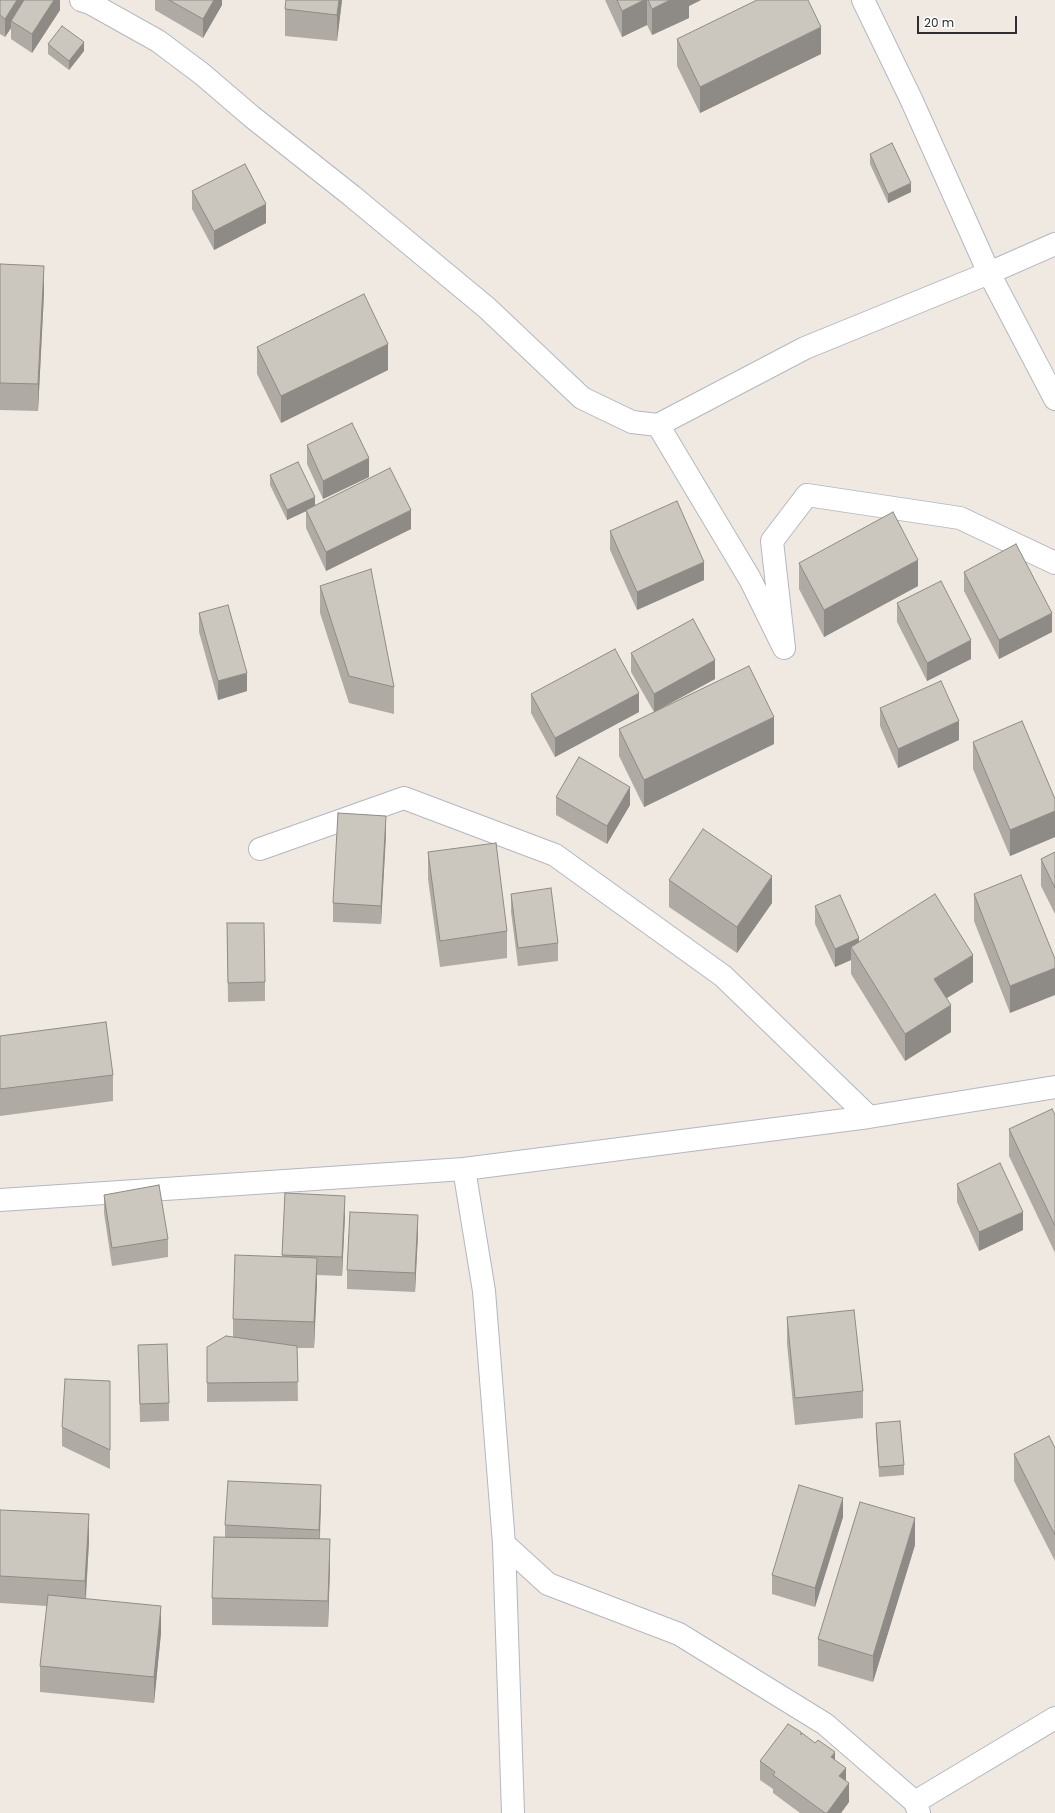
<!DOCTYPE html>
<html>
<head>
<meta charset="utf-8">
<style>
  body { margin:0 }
  #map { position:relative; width:1055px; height:1813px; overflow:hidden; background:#efe9e1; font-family:Poppins,sans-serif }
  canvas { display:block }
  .scale { position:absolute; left:917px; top:16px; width:100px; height:18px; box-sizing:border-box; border:2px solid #2e2e2e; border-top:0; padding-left:5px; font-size:12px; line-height:14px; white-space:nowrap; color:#2e2e2e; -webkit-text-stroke:3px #fff; paint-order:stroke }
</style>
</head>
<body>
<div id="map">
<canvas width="1055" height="1813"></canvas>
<div class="scale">20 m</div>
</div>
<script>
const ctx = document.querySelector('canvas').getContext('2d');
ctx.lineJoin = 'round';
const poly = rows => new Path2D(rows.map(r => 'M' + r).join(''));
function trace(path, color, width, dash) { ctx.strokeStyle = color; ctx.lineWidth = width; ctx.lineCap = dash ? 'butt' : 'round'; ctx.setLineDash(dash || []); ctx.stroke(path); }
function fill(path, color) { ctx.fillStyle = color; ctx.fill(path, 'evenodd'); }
const minor = poly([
  [81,0,90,3,158,41,202,74,251,116,352,196,487,308,582,398,632,422,658,425,805,348,989,273,1055,244],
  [863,0,911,99,989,273,1055,399],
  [658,425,750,579,784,648,772,541,807,495,960,518,1055,563],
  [260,849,404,798,555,855,723,976,869,1117],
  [464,1169,484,1291,504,1544,513,1813],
  [0,1200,464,1169,869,1117,1055,1087],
  [504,1544,548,1584,679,1634,825,1724,915,1802],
  [919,1813,915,1802,1055,1718]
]);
trace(minor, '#b4b7c1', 24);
trace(minor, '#fff', 22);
fill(poly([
  [0,0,60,0,60,10,32,53,11,39,11,28,5,37,0,34],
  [155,0,222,0,222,5,203,38,155,10],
  [342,0,337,41,285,36,285,9],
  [605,0,701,0,689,6,689,18,652,35,647,25,622,37],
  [677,39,821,54,700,113,677,66],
  [48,44,84,51,69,70,48,54],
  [870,154,911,192,888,203,870,164],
  [192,191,266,223,214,250,192,209],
  [0,264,44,293,38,411,0,410],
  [257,347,388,370,281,423,257,374],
  [307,445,369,477,323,499,307,464],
  [270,475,315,505,411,529,326,571,306,528,306,511,287,520,270,485],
  [610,531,704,580,637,610,610,550],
  [799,563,918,586,824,637,799,589],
  [964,572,1052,632,999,659,964,591],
  [320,586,394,687,394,714,349,703,320,613],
  [897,603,971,659,927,681,897,622],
  [199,613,247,691,218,700,199,632],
  [631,653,715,679,656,711,774,744,644,807,619,756,619,729,654,712,631,672],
  [531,694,639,712,555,757,531,713],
  [880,708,959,740,898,768,880,726],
  [973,742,1055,799,1055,837,1010,856,973,769],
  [556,797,630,805,607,844,556,815],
  [386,834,381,924,333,922,333,903],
  [428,852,507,931,507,958,440,967,428,879],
  [1055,852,1055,914,1041,886,1041,859],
  [669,880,772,903,737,953,669,907],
  [511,894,558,943,558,961,518,966,511,912],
  [974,894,1055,959,1010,1013,974,921],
  [815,906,859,941,973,982,946,998,951,1032,905,1061,851,974,851,960,835,967,815,924],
  [227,923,265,982,265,1001,228,1002],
  [0,1036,113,1075,113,1101,0,1116],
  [1055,1115,1055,1253,1009,1156,1009,1129],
  [957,1184,1023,1230,979,1251,957,1202],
  [285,1193,345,1215,342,1276,317,1275,314,1348,297,1348,298,1401,207,1402,207,1347,233,1337,233,1319,282,1257],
  [104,1195,168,1239,168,1257,112,1266,104,1213],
  [418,1234,415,1292,347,1289,347,1270],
  [787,1317,863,1391,863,1418,795,1425,787,1344],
  [138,1345,169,1403,169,1421,140,1422],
  [110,1381,110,1469,62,1446,62,1427],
  [876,1423,904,1465,904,1475,879,1477,876,1433],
  [1055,1448,1055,1561,1014,1481,1014,1454],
  [321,1503,320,1539,330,1566,328,1627,212,1625,212,1598,225,1537,225,1525],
  [0,1510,89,1541,86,1599,161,1633,154,1703,40,1692,40,1666,47,1606,0,1603],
  [843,1517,815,1607,772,1594,772,1575],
  [915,1545,873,1682,818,1666,818,1639],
  [801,1735,835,1760,846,1781,849,1802,841,1813,800,1813,773,1793,773,1789,760,1780,760,1761]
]), '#afaba4');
fill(poly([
  [17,0,28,0,11,21,11,28,5,37,5,19],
  [54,0,60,0,60,10,32,53,32,34],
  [214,0,222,0,222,5,203,38,203,19],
  [339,0,342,0,337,41,337,15],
  [644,0,647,0,647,25,622,37,622,11],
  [670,0,701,0,689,6,689,18,652,35,652,9],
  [821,27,821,54,700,113,700,87],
  [84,42,84,51,69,70,69,61],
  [911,183,911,192,888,203,888,194],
  [266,204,266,223,214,250,214,231],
  [44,266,44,293,38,411,38,384],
  [388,344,388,370,281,423,281,396],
  [369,458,369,477,323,499,323,481],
  [315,497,315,507,287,520,287,510],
  [411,510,411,529,326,571,326,552],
  [918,560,918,586,824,637,824,610],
  [704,562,704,580,637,610,637,592],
  [1052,613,1052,632,999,659,999,640],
  [971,640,971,659,927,681,927,663],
  [715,660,715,679,654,712,654,694],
  [247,673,247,691,218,700,218,681],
  [639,693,639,712,555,757,555,738],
  [774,717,774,744,644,807,644,780],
  [959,721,959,740,898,768,898,749],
  [630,787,630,805,607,844,607,826],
  [1055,811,1055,837,1010,856,1010,830],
  [386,816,386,834,381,924,381,906],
  [772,876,772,903,737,953,737,927],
  [859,938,859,957,851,947,851,960,835,967,835,949],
  [973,955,973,982,934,1006,934,979],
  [1055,968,1055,995,1010,1013,1010,986],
  [951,1005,951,1032,905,1061,905,1034],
  [345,1196,345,1215,342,1276,342,1257],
  [1023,1212,1023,1230,979,1251,979,1232],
  [418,1215,418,1234,415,1292,415,1273],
  [317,1258,317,1285,314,1348,314,1322],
  [321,1485,321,1503,319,1548,319,1530],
  [843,1498,843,1517,815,1607,815,1588],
  [89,1514,89,1541,85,1607,85,1581],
  [915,1518,915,1545,873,1682,873,1656],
  [330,1539,330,1566,328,1627,328,1601],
  [161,1606,161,1633,154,1703,154,1677],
  [835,1752,835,1770,831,1757],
  [846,1768,846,1786,839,1776],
  [849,1783,849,1802,841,1813,827,1813]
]), '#8e8b86');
const building = poly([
  [0,0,17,0,5,19,0,15,0,0],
  [24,0,54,0,32,34,11,21,24,0],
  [169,0,214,0,203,19,169,0],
  [286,0,339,0,337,15,285,9,286,0],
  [617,0,644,0,622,11,617,0],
  [648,0,670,0,652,9,648,0],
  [757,0,808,0,821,27,700,87,677,39,757,0],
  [62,26,84,42,69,61,48,44,62,26],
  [892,143,911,183,888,194,870,154,892,143],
  [245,164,266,204,214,231,192,191,245,164],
  [0,264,44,266,38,384,0,383,0,264],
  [364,294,388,344,281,396,257,347,364,294],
  [352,423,369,458,323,481,307,445,352,423],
  [298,462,315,497,287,510,270,475,298,462],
  [390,468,411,510,326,552,306,510,390,468],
  [677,501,704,562,637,592,610,531,677,501],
  [893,512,918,560,824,610,799,563,893,512],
  [1016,544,1052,613,999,640,964,572,1016,544],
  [371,569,394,687,349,676,320,586,371,569],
  [941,581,971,640,927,663,897,603,941,581],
  [228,605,247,673,218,681,199,613,228,605],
  [693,619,715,660,654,694,631,653,693,619],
  [615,649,639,693,555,738,531,694,615,649],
  [749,666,774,717,644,780,619,729,749,666],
  [941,681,959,721,898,749,880,708,941,681],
  [1022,721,1055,799,1055,811,1010,830,973,742,1022,721],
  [579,757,630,787,607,826,556,797,579,757],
  [338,813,386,816,381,906,333,903,338,813],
  [703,829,772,876,737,927,669,880,703,829],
  [496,843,507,931,440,941,428,852,496,843],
  [1055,852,1055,888,1041,859,1055,852],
  [1021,875,1055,959,1055,968,1010,986,974,894,1021,875],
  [551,888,558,943,518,948,511,894,551,888],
  [935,894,973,955,934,979,951,1005,905,1034,851,947,935,894],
  [840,895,859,938,835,949,815,906,840,895],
  [227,923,264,923,265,982,228,983,227,923],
  [106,1022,113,1075,0,1089,0,1036,106,1022],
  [1052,1109,1055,1115,1055,1226,1009,1129,1052,1109],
  [1000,1163,1023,1212,979,1232,957,1184,1000,1163],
  [159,1185,168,1239,112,1248,104,1195,159,1185],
  [285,1193,345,1196,342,1257,282,1255,285,1193],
  [350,1212,418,1215,415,1273,347,1270,350,1212],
  [235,1255,317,1258,314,1322,233,1319,235,1255],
  [854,1310,863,1391,795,1398,787,1317,854,1310],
  [226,1336,297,1346,298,1382,207,1383,207,1347,226,1336],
  [167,1344,169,1403,140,1404,138,1345,167,1344],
  [65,1379,110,1381,110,1450,62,1427,65,1379],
  [900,1421,904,1465,879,1467,876,1423,900,1421],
  [1049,1436,1055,1448,1055,1535,1014,1454,1049,1436],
  [228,1481,321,1485,319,1530,225,1525,228,1481],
  [799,1485,843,1498,815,1588,772,1575,799,1485],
  [860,1502,915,1518,873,1656,818,1639,860,1502],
  [0,1510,89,1514,85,1581,0,1576,0,1510],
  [214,1537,330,1539,328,1601,212,1598,214,1537],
  [48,1595,161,1606,154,1677,40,1666,48,1595],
  [788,1724,801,1732,801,1735,802,1733,815,1743,818,1740,835,1752,831,1757,846,1768,839,1776,849,1783,827,1813,825,1813,773,1775,775,1772,760,1761,788,1724]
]);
fill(building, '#cbc7bf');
trace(building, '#8e8b86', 1);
</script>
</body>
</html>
